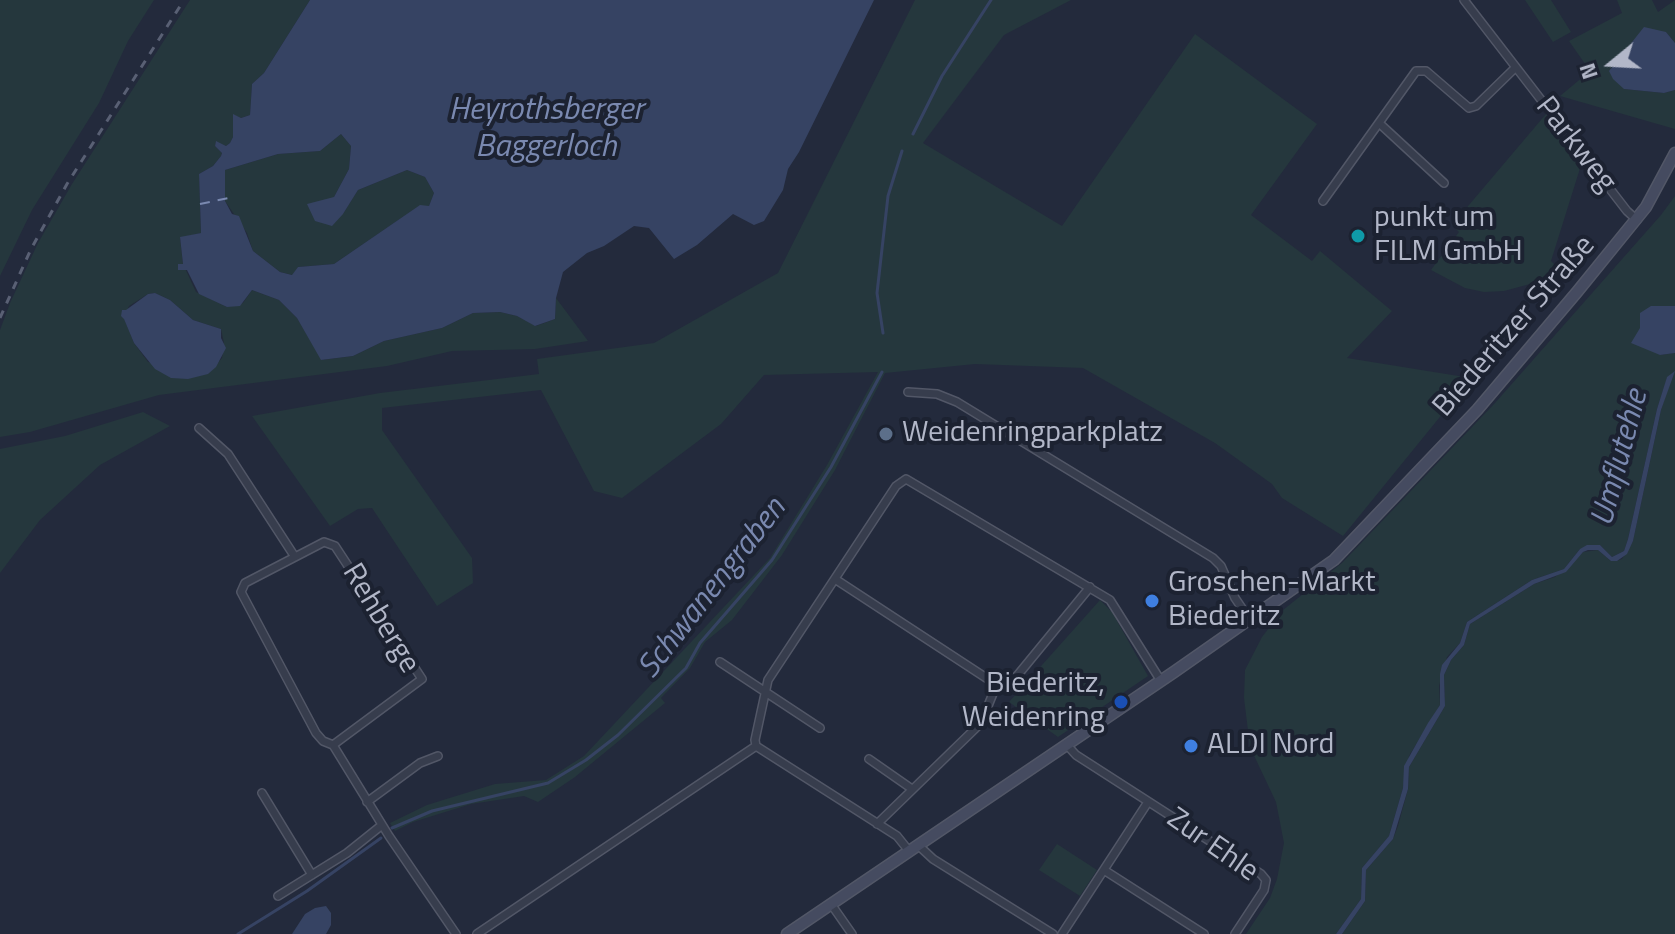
<!DOCTYPE html>
<html>
<head>
<meta charset="utf-8">
<style>
  body { margin:0 }
  #map { position:relative; width:1675px; height:934px; overflow:hidden; background:#232a3c; font-family:"Titillium Web",sans-serif }
  canvas { display:block }
  .north { position:absolute; left:1571px; top:24px; width:80px; height:80px; -webkit-text-stroke:6px #1c2231; paint-order:stroke; rotate:252deg; font-size:22px; font-weight:700; line-height:32px; text-align:center; color:#b2b7c8 }
  .north::after { content:''; display:block; margin:auto; width:28px; height:36px; background:#b2b7c8; clip-path:polygon(50% 0,100% 100%,50% 72%,0 100%) }
</style>
</head>
<body>
<div id="map">
<canvas width="1675" height="934"></canvas>
<div class="north">N</div>
</div>
<script>
const ctx = document.querySelector('canvas').getContext('2d');
ctx.lineJoin = 'round';
function fill(path, color) { ctx.fillStyle = color; ctx.fill(path, 'evenodd'); }
const poly = rows => new Path2D(rows.map(r => 'M' + r).join(''));
function trace(path, color, width, dash) { ctx.strokeStyle = color; ctx.lineWidth = width; ctx.lineCap = dash ? 'butt' : 'round'; ctx.setLineDash(dash || []); ctx.stroke(path); }
function write(font, color, halo, rows, align = 'center') {
  ctx.font = font + ' "Titillium Web",sans-serif'; ctx.lineWidth = 8; ctx.setLineDash([]); ctx.textBaseline = 'middle'; ctx.strokeStyle = halo; ctx.fillStyle = color; for (const [text, x, y, turn = 0] of rows) {
    ctx.save(); ctx.translate(x, y); ctx.rotate((+turn || 0) * Math.PI / 180); ctx.textAlign = isNaN(turn) ? turn : align; if (halo) ctx.strokeText(text, 0, 0); ctx.fillText(text, 0, 0); ctx.restore();
  }
}
fill(poly([
  [0,0,154,0,128,41,99,103,32,210,0,276],
  [190,0,310,0,264,73,252,84,250,115,241,118,233,115,233,137,230,143,226,146,216,142,215,146,222,153,221,156,213,166,199,174,201,233,180,238,183,264,196,292,227,307,243,303,252,290,279,300,297,318,322,360,353,356,384,341,442,328,473,313,500,312,517,316,536,326,555,319,556,298,588,341,535,349,452,351,387,366,159,395,30,432,0,437,0,330,10,303,38,243,72,184],
  [155,293,170,300,193,320,221,329,224,343,222,358,208,374,148,362,134,343,124,318,129,306,148,294],
  [915,0,1071,0,1004,35,923,143,1062,226,1195,34,1317,124,1251,215,1312,261,1320,251,1392,311,1347,358,1477,379,1448,407,1343,536,1282,498,1272,484,1215,443,1083,368,975,364,885,373,835,470,782,555,732,620,705,642,690,668,661,698,665,703,575,777,538,802,524,796,471,804,413,822,395,831,390,823,427,805,495,784,546,780,584,756,770,558,827,465,878,372,764,375,721,424,622,498,594,491,541,390,382,408,382,430,472,558,473,583,437,606,372,508,358,509,330,526,252,416,380,393,539,374,537,359,654,343,778,273],
  [1525,0,1551,0,1571,32,1553,42],
  [1617,0,1652,0,1658,12,1675,0,1675,43,1666,32,1624,89,1664,93,1675,90,1675,129,1560,96,1590,71,1569,41,1622,13],
  [1546,114,1582,162,1551,261,1570,280,1556,277,1504,291,1484,292,1465,288,1431,270,1459,232,1452,225],
  [341,134,351,146,349,169,334,197,343,214,358,190,407,170,425,177,434,193,429,206,419,206,334,264,298,267,293,275,280,272,253,251,247,233,225,201,225,170,278,154,320,151],
  [1675,196,1675,306,1651,306,1660,355,1675,353,1675,934,1342,934,1365,901,1366,870,1393,839,1398,826,1408,789,1409,767,1445,706,1444,675,1451,660,1464,645,1470,624,1534,584,1555,577,1583,552,1598,550,1611,561,1617,561,1622,559,1633,541,1661,410,1670,380,1667,378,1657,409,1628,539,1624,551,1612,557,1600,545,1580,549,1564,569,1532,580,1467,622,1460,643,1447,657,1439,686,1440,705,1409,756,1403,788,1389,836,1362,868,1361,899,1336,934,1246,934,1270,898,1277,879,1284,843,1276,802,1250,747,1244,698,1245,670,1262,637,1283,610,1342,563,1495,403,1661,215],
  [143,412,170,426,100,465,40,520,0,573,0,449,65,436],
  [1100,600,1112,612,1148,676,1058,737,1009,702],
  [1057,844,1097,870,1080,896,1039,870]
]), '#25373d');
fill(poly([
  [310,0,874,0,799,152,788,169,783,190,764,221,754,225,733,214,697,245,674,259,649,228,634,226,604,246,587,253,563,272,556,298,555,319,535,326,517,316,500,312,473,313,442,328,384,341,353,356,321,360,297,318,279,300,252,290,240,306,227,307,199,294,187,270,178,270,178,264,183,264,180,237,201,233,199,174,213,166,221,156,222,153,215,146,216,141,226,146,230,143,233,137,233,114,241,118,250,115,252,84,264,73],
  [341,134,351,146,349,169,334,197,307,204,315,221,332,226,343,214,358,190,407,170,425,177,434,193,429,206,420,205,334,264,298,267,292,275,280,272,253,251,239,216,232,214,225,201,225,170,278,154,320,151],
  [1644,27,1666,32,1675,43,1675,90,1664,93,1624,89,1613,79,1609,71],
  [155,293,170,300,193,320,221,329,221,338,226,348,216,367,208,374,188,379,171,378,155,369,134,343,124,319,121,316,122,310,126,310,148,294],
  [1651,306,1675,306,1675,353,1660,355,1631,343,1640,328,1640,313],
  [1675,371,1661,410,1633,541,1627,554,1617,561,1611,561,1598,550,1588,550,1583,552,1566,572,1534,584,1470,624,1464,645,1451,660,1444,675,1445,706,1409,767,1408,789,1393,839,1366,870,1365,901,1342,934,1336,934,1361,899,1362,868,1389,836,1403,788,1404,766,1428,723,1440,705,1440,674,1442,665,1460,643,1467,622,1532,580,1564,569,1580,549,1587,545,1600,545,1612,557,1624,551,1628,539,1657,409,1667,377],
  [326,906,331,913,331,925,326,934,292,934,305,914,315,908]
]), '#364363');
trace(poly([
  [913,134,942,76,991,0],
  [883,333,877,293,888,196,902,151],
  [392,828,432,811,548,783,586,760,618,735,686,668,700,643,772,560,831,467,882,372],
  [238,934,307,891,381,838]
]), '#364363', 3);
trace(poly([
  [200,204,233,197]
]), '#7a89b0', 2, [10, 8]);
const street = poly([
  [1464,0,1627,211,1637,220],
  [1379,123,1444,183],
  [1323,201,1416,71,1426,71,1469,108,1476,106,1515,68],
  [908,392,937,394,957,402,1213,558,1221,566,1235,598,1250,620],
  [199,428,228,454,295,557],
  [835,579,1000,687,1012,682,1090,587],
  [720,662,820,728],
  [1066,744,1076,755,1261,874,1266,880,1264,890,1235,934],
  [333,745,422,679,335,546,324,542,245,583,241,592,316,733,323,741,333,745,389,836,456,934],
  [756,746,755,740,768,680,896,486,906,479,1110,600,1161,681],
  [756,746,897,836,909,851],
  [869,759,912,789],
  [262,793,312,875],
  [367,802,420,763,438,756],
  [877,824,981,723,996,686],
  [918,845,933,859,1053,934],
  [1104,870,1204,934],
  [278,896,347,853,382,825],
  [831,904,852,934],
  [477,934,756,746],
  [1062,934,1148,802]
]);
const secondary = poly([
  [787,934,1174,672,1334,560,1477,410,1577,292,1646,207,1675,153]
]);
trace(street, '#525767', 10);
trace(secondary, '#525767', 13);
trace(street, '#373d4d', 7);
trace(secondary, '#454b60', 10);
trace(poly([
  [0,318,31,249,67,184,184,0]
]), '#596074', 3, [8, 8]);
for (const [x, y, r, color] of [
  [1358,236,8,"#0f9aa8"],
  [886,434,8,"#5c6f8a"],
  [1152,601,8,"#3f7fe0"],
  [1121,702,8,"#1a4fb4"],
  [1191,746,8,"#3f7fe0"]
]) { const dot = new Path2D(); dot.arc(x, y, r, 0, 2 * Math.PI); ctx.fillStyle = color; ctx.fill(dot); trace(dot, '#1c2231', 3); }
write('30px', '#b2b7c8', '#1c2231', [
  ["Parkweg",1575,145,52],
  ["Biederitzer Straße",1515,327,-49],
  ["Rehberge",380,619,59],
  ["Zur Ehle",1212,846,35]
]);
write('30px', '#b2b7c8', '#1c2231', [
  ["punkt um",1374,219],
  ["FILM GmbH",1374,253],
  ["Weidenringparkplatz",902,434],
  ["Groschen-Markt",1168,584],
  ["Biederitz",1168,618],
  ["Biederitz,",1105,685,"right"],
  ["Weidenring",1105,719,"right"],
  ["ALDI Nord",1207,746]
], 'left');
write('italic 32px', '#7a89b0', '#1c2231', [
  ["Heyrothsberger",546,111],
  ["Baggerloch",546,148],
  ["Umflutehle",1621,458,-75],
  ["Schwanengraben",713,589,-52]
]);
</script>
</body>
</html>
